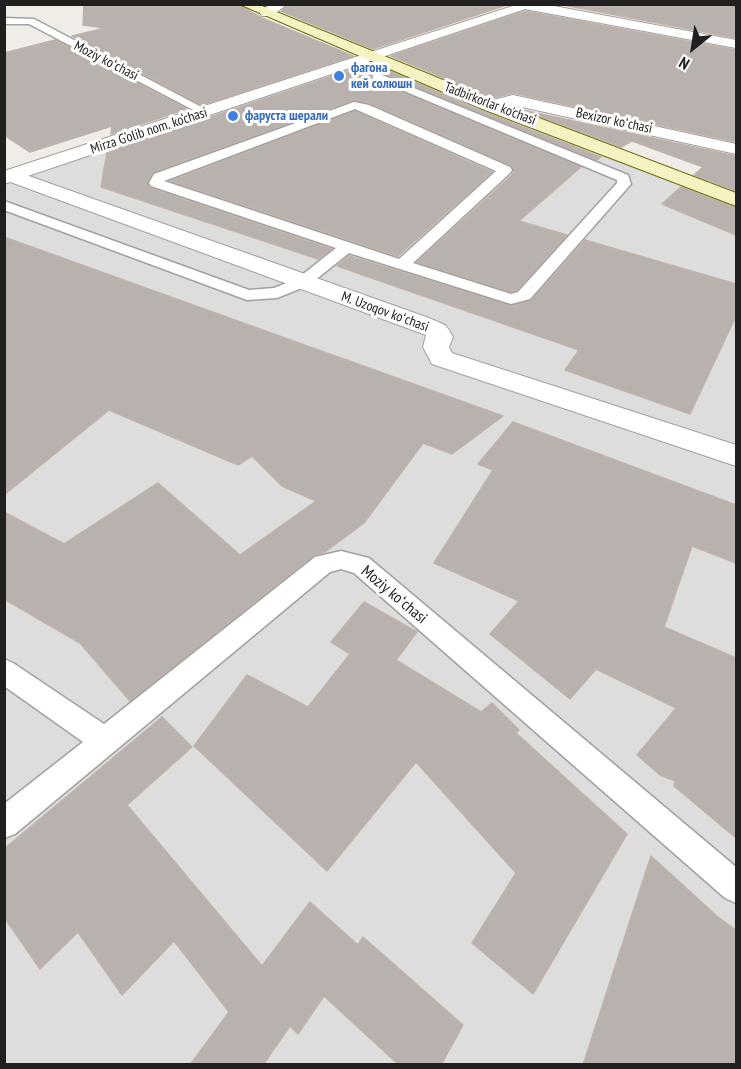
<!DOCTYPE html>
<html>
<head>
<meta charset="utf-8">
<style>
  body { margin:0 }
  #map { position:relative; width:741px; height:1069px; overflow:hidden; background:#f0ece8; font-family:"PT Sans Narrow",sans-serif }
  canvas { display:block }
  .frame { position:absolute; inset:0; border:6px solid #202020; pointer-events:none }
  .north { position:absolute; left:663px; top:18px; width:60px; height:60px; -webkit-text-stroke:4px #fff; paint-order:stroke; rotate:210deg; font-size:16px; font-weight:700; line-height:24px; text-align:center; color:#202020 }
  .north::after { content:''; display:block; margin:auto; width:21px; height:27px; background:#202020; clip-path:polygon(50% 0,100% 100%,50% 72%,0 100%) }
</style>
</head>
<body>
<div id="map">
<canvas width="741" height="1069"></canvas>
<div class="frame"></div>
<div class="north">N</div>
</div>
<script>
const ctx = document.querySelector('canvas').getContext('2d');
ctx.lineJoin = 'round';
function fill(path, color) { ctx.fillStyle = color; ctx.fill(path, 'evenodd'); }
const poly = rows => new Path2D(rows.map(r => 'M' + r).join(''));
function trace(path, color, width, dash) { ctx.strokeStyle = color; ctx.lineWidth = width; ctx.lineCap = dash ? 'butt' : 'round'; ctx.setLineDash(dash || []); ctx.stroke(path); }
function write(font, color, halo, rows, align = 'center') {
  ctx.font = font + ' "PT Sans Narrow",sans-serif'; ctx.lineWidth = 6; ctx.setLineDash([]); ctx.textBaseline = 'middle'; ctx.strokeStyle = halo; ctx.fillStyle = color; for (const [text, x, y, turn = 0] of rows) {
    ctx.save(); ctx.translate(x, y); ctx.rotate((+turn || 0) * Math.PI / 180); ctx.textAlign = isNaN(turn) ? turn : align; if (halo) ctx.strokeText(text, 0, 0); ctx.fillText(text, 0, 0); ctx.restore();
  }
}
fill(poly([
  [372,58,736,200,736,1064,5,1064,4,178]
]), '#dedddd');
const building = poly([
  [84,4,237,4,262,18,353,56,202,105,72,36,105,28,83,25,84,4],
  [289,4,510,4,373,49,281,11,289,4],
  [558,4,736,4,736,38,558,4],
  [525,11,736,50,736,142,513,93,493,98,391,56,525,11],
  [55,40,187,109,111,134,112,126,30,152,4,135,4,53,55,40],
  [371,63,484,112,601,157,596,160,378,71,370,75,372,80,581,167,519,221,567,235,517,290,511,292,417,262,512,175,514,171,512,166,369,103,353,100,153,172,147,182,150,188,331,249,318,259,101,187,107,152,371,63],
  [523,110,736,156,736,191,694,175,703,167,632,141,621,147,523,110],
  [355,111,492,172,398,256,171,181,355,111],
  [681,187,736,208,736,235,662,204,681,187],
  [4,237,257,328,503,416,452,454,423,443,364,523,325,552,314,555,130,701,80,643,4,599,4,512,64,544,158,483,240,555,316,501,282,486,252,456,238,465,109,410,4,495,4,237],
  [585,240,736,284,736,316,690,414,565,370,579,350,337,266,349,256,512,306,532,300,585,240],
  [513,422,736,505,736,563,692,546,664,627,736,658,736,838,674,786,675,781,660,775,637,755,676,708,596,669,570,699,490,634,519,601,434,563,493,470,478,464,513,422],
  [364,602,417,632,396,660,481,712,492,703,519,730,516,733,627,834,533,994,472,943,516,873,416,762,327,871,194,746,247,675,308,707,350,654,331,642,364,602],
  [162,717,192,747,127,805,262,966,310,902,358,945,363,937,463,1025,441,1065,399,1065,324,996,298,1034,290,1026,263,1065,190,1065,229,1012,174,941,122,995,78,932,40,969,4,917,4,849,162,717],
  [651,856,718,917,736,930,736,1065,583,1065,651,856]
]);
fill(building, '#b9b1ad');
trace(building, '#c0b3ab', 1.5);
const service = poly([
  [4,18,34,19,211,112,205,115,201,114,29,24,4,24,4,18],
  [377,73,628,175,631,184,530,299,511,304,349,253,309,285,277,298,247,300,4,210,4,201,249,290,274,288,297,279,336,248,151,186,149,183,154,174,354,102,369,105,510,167,512,170,510,173,413,263,511,294,518,292,617,183,617,180,373,78,372,76,377,73],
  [355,109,496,171,399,259,164,181,355,109],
  [341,551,369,558,736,867,736,903,725,898,354,573,341,569,330,572,15,834,4,838,4,804,83,742,4,686,4,659,13,663,104,724,315,557,341,551]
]);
const minor = poly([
  [271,4,287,4,272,16,262,16,260,13,262,10,271,4],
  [525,4,543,4,736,40,736,48,530,10,525,9,525,4],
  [513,95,736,144,736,154,513,105,491,111,483,106,485,102,513,95],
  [12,170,429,318,445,325,449,330,453,337,449,347,452,353,736,445,736,466,432,364,423,347,426,335,5,180,5,172,12,170]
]);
const tertiary = poly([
  [519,4,540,4,4,184,4,171,519,4]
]);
const secondary = poly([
  [239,4,257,4,497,102,736,193,736,206,485,110,239,4]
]);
trace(service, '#a1a1a1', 3);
trace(minor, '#a1a1a1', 2);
trace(tertiary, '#a1a1a1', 2);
trace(secondary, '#6c6f0f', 2);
fill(service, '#fff');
fill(minor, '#fff');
fill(tertiary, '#fff');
fill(secondary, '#f4f3c1');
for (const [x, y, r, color] of [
  [339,76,6,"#3f7fe0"],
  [233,116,6,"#3f7fe0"]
]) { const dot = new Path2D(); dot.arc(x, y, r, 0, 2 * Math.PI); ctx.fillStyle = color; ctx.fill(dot); trace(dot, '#fff', 2); }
write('14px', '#202020', '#fff', [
  ["Moziy koʻchasi",106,61,27],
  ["Tadbirkorlar ko'chasi",490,104,21],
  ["Bexizor koʻchasi",614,121,12],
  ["Mirza G‘olib nom. ko‘chasi",149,131,-18],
  ["M. Uzoqov koʻchasi",385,312,20]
]);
write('bold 14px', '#366cbe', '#fff', [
  ["фагона",351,68],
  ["кей солюшн",351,84],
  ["фаруста шерали",245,116]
], 'left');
write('16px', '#202020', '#fff', [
  ["Moziy koʻchasi",394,595,40]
]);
</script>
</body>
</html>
